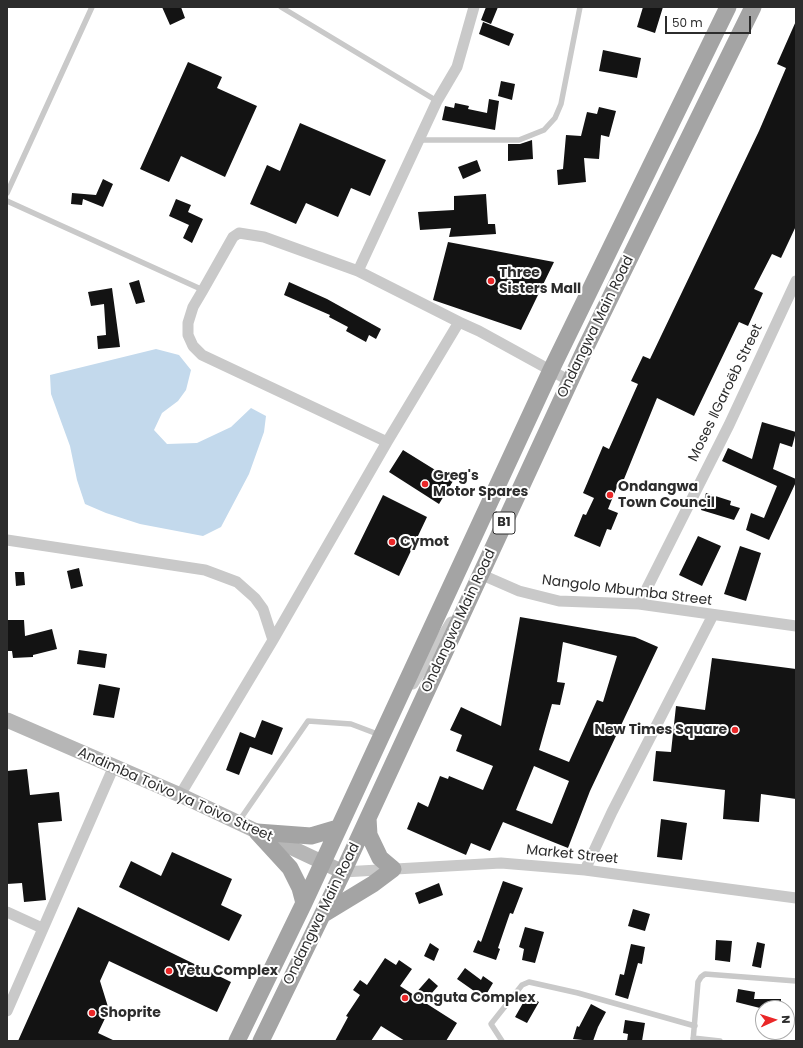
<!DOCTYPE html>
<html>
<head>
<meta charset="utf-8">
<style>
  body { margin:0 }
  #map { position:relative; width:803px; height:1048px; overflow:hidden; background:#fff; font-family:Poppins,sans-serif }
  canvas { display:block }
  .frame { position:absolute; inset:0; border:8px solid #2c2c2c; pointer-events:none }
  .north { position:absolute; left:755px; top:1000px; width:40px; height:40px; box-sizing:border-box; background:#fff; border:1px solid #ababab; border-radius:50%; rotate:87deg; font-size:11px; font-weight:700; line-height:16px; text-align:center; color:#2c2c2c }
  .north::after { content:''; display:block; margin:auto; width:14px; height:18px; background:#ea2728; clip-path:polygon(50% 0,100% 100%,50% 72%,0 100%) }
  .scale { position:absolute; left:665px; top:16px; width:86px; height:18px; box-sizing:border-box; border:2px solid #2c2c2c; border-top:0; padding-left:5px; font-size:12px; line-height:14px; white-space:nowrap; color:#2c2c2c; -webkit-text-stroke:3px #fff; paint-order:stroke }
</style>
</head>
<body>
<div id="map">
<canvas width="803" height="1048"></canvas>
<div class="frame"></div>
<div class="north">N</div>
<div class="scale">50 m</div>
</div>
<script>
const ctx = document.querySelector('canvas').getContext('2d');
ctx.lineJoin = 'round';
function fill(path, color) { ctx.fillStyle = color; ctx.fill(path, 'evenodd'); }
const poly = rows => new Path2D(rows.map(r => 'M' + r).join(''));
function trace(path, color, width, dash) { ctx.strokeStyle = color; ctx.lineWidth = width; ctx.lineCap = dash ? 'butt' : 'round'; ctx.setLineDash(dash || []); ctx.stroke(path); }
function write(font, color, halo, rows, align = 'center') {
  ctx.font = font + ' Poppins,sans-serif'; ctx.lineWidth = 4; ctx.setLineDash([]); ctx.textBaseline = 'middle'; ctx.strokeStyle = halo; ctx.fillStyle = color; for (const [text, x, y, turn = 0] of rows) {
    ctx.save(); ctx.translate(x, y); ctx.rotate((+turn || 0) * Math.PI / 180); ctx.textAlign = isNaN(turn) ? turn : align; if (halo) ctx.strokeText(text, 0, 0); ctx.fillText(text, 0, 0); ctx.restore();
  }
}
fill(poly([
  [156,349,179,355,191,370,186,390,178,401,162,413,154,430,167,444,197,443,231,427,251,408,266,416,264,432,249,474,221,527,203,536,140,524,106,513,85,504,77,480,70,446,51,394,50,375]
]), '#c3d9ec');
fill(poly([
  [162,7,181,7,185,18,170,25],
  [486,7,498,7,491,24,481,20],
  [643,7,663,7,655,33,637,27],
  [796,21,796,226,781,258,772,254,754,289,763,293,748,326,739,322,694,416,657,398,622,484,619,482,608,509,618,513,611,530,607,529,600,547,574,536,583,514,586,515,594,498,583,493,603,446,609,449,638,384,631,381,643,356,650,359,759,131,786,68,777,64],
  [483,22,514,34,509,46,479,34],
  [603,50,641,58,637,78,599,71],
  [188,62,222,77,217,88,257,106,225,177,181,156,169,182,140,169],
  [501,81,515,84,512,100,498,96],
  [489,99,499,101,495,130,442,120,445,106,454,108,455,103,469,106,468,109,487,113],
  [599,107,616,111,609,137,601,135,599,159,584,158,586,182,558,185,557,170,563,169,566,135,581,136,587,112,597,114],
  [300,123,386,160,370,196,351,188,338,217,306,203,296,224,250,204,267,165,280,171],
  [532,140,533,159,508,161,508,144,520,144],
  [477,160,481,171,463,179,458,167],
  [103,179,113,184,103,207,83,199,82,205,71,204,72,193,96,195],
  [486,194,488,224,495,224,496,234,449,237,451,228,420,230,418,212,454,210,454,196],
  [176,199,191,205,188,212,203,219,192,243,183,238,189,225,169,216],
  [448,242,554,262,521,330,433,300],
  [139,280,145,302,136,304,129,283],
  [289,282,327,299,381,329,376,339,369,335,366,342,346,331,348,327,329,317,330,315,284,295],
  [112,288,120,347,98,349,97,336,106,335,104,304,91,306,88,292],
  [762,422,796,432,792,447,780,443,773,469,796,479,796,482,769,540,746,530,751,513,764,518,777,486,722,461,728,448,752,459],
  [403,450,453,481,439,504,389,472],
  [706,493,731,501,730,505,740,508,734,520,701,510],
  [383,495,427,517,399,576,354,554],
  [698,536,721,546,702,586,679,575],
  [740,546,761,553,746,601,724,594],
  [79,568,83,586,71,589,67,571],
  [15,572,24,572,25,585,16,586],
  [520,617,635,637,658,647,590,791,568,848,503,822,490,851,471,843,466,855,407,829,418,802,428,807,440,776,448,779,449,776,483,790,493,766,456,751,462,735,450,730,461,707,501,726],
  [563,642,617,656,603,702,597,700,569,762,539,750,552,704,560,705,565,683,557,682],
  [534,766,569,781,552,824,516,810],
  [7,620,24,620,25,636,52,629,57,649,33,655,33,657,13,658,12,651,7,651],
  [79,650,107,654,105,668,77,664],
  [712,658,796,669,796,799,761,794,759,822,723,819,725,790,653,781,656,751,671,752,676,706,705,710],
  [99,684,120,688,114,718,93,715],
  [262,720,283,728,272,755,250,747,239,775,226,770,240,732,255,738],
  [27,769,30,795,59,792,62,821,38,823,46,900,24,902,22,883,7,884,7,771],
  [661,819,687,823,682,860,657,857],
  [172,852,232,879,221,905,242,915,229,941,119,887,131,861,161,876],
  [503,881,523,888,513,914,510,913,498,948,500,949,496,960,473,952,478,940,481,942],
  [439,883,443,895,419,904,415,893],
  [78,907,231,982,217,1012,109,961,100,981,109,1010,98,1033,115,1041,18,1041],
  [633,909,650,914,645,931,628,926],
  [525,927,544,932,535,963,522,960,524,949,519,947],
  [716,940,732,941,730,962,715,960],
  [757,942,765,944,761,968,752,966],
  [430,943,439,949,434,961,424,956],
  [631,944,645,947,642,964,638,963,628,999,615,995,620,974,624,975],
  [385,958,396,965,399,960,412,969,400,986,414,995,429,978,438,986,424,1002,457,1023,446,1041,405,1041,381,1026,371,1041,335,1041,348,1017,346,1016,360,995,353,990,360,980,367,985],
  [465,968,481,980,483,976,493,983,484,998,457,979],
  [738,989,755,992,754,999,781,999,781,1008,760,1008,736,1002],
  [527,996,539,1002,527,1023,515,1017],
  [591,1004,606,1012,598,1027,593,1041,573,1039,577,1026,579,1027],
  [625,1020,645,1023,642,1041,627,1041,628,1034,623,1033]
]), '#131313');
trace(poly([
  [281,7,437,101],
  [419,140,519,140,544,130,555,118,561,104,580,7],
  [7,193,92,7],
  [7,201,203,290],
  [239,821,308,721,351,724,380,735],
  [693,1038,720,1041],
  [502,1041,491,1024,522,985,529,982,578,993,695,1026],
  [693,1041,698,982,701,977,705,974,796,981]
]), '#c9c9c9', 5.5);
trace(poly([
  [358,271,459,322],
  [387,442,202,355,193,346,188,335,188,323,193,307,203,290,233,237,239,233,264,237,358,271,437,101,457,67,474,7],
  [7,540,205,570,237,582,255,598,263,609,273,640],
  [478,579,480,574,519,591,559,601,639,604,796,626],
  [639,604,729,425,796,281],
  [413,684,451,622],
  [180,795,273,640,387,442,459,322,479,331,570,381],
  [585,870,612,812,713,615],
  [343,872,501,863,585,870,796,898],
  [7,912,42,928],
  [7,1011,114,766]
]), '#c9c9c9', 11);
trace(poly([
  [7,720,180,795,343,872]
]), '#b6b6b6', 15);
trace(poly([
  [257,832,290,868,300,888,304,903],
  [257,832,311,836,338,828],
  [322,915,373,884,393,869,380,858,369,835,368,818],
  [237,1041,304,903,551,370,728,7],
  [261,1041,343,872,585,349,753,7]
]), '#a4a4a4', 17);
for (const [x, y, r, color] of [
  [491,281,4,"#ea2728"],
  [425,484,4,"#ea2728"],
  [610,495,4,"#ea2728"],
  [392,542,4,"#ea2728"],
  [735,730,4,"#ea2728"],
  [169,971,4,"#ea2728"],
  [405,998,4,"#ea2728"],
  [92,1013,4,"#ea2728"]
]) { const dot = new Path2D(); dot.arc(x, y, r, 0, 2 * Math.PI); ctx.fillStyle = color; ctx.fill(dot); trace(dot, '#fff', 1.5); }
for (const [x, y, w] of [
  [504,523,22]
]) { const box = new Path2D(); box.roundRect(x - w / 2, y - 11, w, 22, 3); ctx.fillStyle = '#fff'; ctx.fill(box); trace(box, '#2c2c2c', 1); }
write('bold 13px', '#2c2c2c', null, [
  ["B1",504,523]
]);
write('bold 14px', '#2c2c2c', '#fff', [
  ["Three",499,273],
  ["Sisters Mall",499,289],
  ["Greg's",433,476],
  ["Motor Spares",433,492],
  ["Ondangwa",618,487],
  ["Town Council",618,503],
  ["Cymot",400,542],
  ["New Times Square",727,730,"right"],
  ["Yetu Complex",177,971],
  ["Onguta Complex",413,998],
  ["Shoprite",100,1013]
], 'left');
write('14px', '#2c2c2c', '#fff', [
  ["Ondangwa Main Road",596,327,-64],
  ["Moses ǁGaroëb Street",726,393,-64],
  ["Nangolo Mbumba Street",627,591,7],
  ["Ondangwa Main Road",459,621,-65],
  ["Andimba Toivo ya Toivo Street",175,795,24],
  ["Market Street",572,855,6],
  ["Ondangwa Main Road",322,914,-64]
]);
</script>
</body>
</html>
